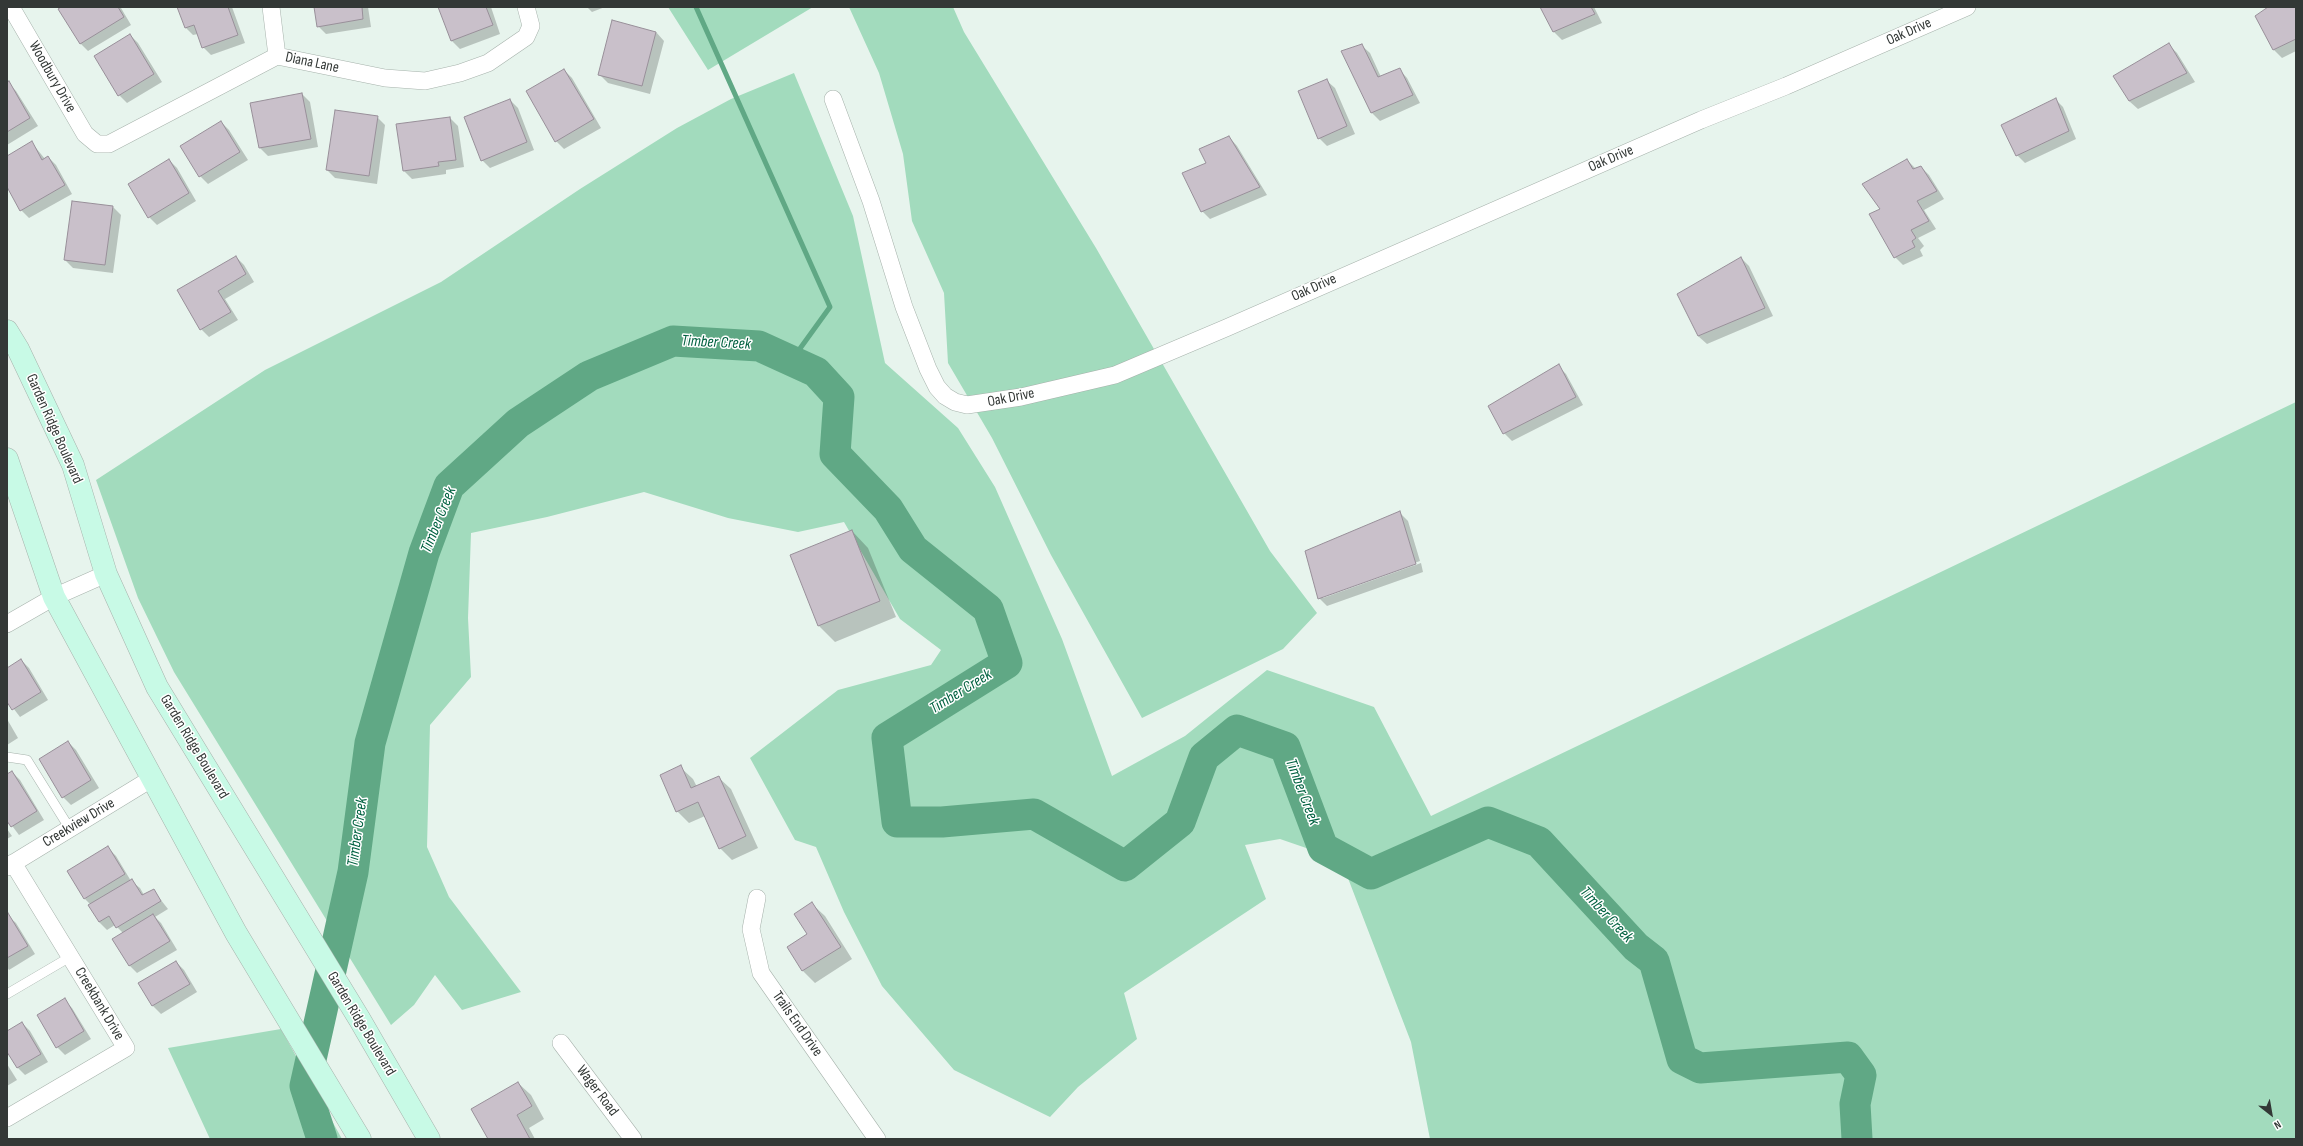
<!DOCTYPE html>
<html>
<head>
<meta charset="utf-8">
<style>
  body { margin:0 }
  #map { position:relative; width:2303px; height:1146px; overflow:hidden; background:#e7f4ed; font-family:"Sofia Sans Condensed",sans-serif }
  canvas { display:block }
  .frame { position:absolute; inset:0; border:8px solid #333836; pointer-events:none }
  .north { position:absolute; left:2251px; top:1094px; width:40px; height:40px; -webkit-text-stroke:3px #fff; paint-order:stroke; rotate:149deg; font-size:11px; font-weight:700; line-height:16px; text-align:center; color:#333836 }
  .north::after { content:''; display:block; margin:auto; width:14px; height:18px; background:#333836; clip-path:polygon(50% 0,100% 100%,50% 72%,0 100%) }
</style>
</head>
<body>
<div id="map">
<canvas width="2303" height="1146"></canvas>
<div class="frame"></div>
<div class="north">N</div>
</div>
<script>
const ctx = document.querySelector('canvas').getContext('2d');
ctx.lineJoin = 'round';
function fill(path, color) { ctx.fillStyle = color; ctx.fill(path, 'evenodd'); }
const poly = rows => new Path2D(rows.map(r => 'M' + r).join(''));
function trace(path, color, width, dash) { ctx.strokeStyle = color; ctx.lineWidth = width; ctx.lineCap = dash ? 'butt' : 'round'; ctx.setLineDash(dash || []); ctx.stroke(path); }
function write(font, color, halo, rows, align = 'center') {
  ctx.font = font + ' "Sofia Sans Condensed",sans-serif'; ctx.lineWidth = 3; ctx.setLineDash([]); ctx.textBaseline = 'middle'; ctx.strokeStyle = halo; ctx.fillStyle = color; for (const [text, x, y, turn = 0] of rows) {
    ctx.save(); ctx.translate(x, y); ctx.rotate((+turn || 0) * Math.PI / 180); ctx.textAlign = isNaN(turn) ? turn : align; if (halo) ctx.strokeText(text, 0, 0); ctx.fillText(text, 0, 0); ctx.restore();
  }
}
fill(poly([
  [668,7,813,7,708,70],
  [849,7,953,7,964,32,1096,248,1270,551,1317,613,1283,649,1142,718,1051,555,992,438,948,363,944,293,912,221,903,154,879,73],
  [794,73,853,216,885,363,958,428,995,487,1062,639,1112,776,1185,736,1267,670,1374,707,1431,816,2296,402,2296,1139,1430,1139,1411,1042,1341,860,1280,839,1245,845,1266,899,1124,993,1137,1039,1078,1087,1050,1117,954,1070,882,986,844,912,816,847,795,840,750,758,838,690,931,665,941,650,900,619,844,522,798,532,728,518,644,492,547,517,471,533,468,618,471,677,430,725,427,847,449,897,521,992,462,1010,435,975,414,1005,391,1025,174,672,138,598,96,480,265,370,441,282,580,189,677,128,731,99],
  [281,1029,342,1139,210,1139,168,1048]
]), '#a2dbbd');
fill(poly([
  [63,7,123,7,121,8,131,25,88,51,80,43],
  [181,7,232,7,245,43,211,55,203,47,198,34,193,35,185,27],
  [315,7,368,7,371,27,326,34,318,26],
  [439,7,491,7,500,34,460,49,451,40],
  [587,7,605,7,592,12],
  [1541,7,1594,7,1602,23,1562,40,1554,32],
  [2270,7,2296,7,2296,51,2282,58,2274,50,2256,16],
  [656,32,664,41,650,94,608,83,600,75],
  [130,35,138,43,162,82,127,103,119,95],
  [1361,45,1370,53,1381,77,1399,69,1407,78,1420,103,1380,121,1372,113,1342,52],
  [2169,45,2177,53,2195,82,2138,109,2129,101],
  [564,70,572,78,601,128,564,149,556,141],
  [1326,80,1335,88,1355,134,1327,146,1319,138],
  [8,83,16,91,38,126,7,145],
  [302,94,310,102,318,147,268,156,260,148,252,103],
  [2055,99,2063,107,2076,139,2025,163,2017,155],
  [510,100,518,108,534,150,490,168,482,160],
  [377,117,385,125,377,184,335,178,327,170],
  [450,118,458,126,464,167,446,170,446,174,412,179,404,171],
  [221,122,229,130,248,160,208,184,200,176],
  [1229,137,1237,146,1267,195,1210,219,1202,211,1207,163],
  [32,143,45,159,48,157,56,165,72,194,29,218,21,210,7,185,7,157],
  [169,160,177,168,196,201,157,225,149,217],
  [1907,160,1915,168,1921,167,1929,175,1944,199,1924,210,1936,229,1918,238,1924,246,1920,250,1923,256,1903,265,1895,257,1881,209],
  [113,207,121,215,113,273,73,268,65,260],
  [236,257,244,265,254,282,225,299,238,320,209,337,201,329,178,291],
  [1741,258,1749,266,1773,316,1707,344,1698,336],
  [1558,366,1566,374,1583,405,1512,441,1504,433],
  [1400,513,1408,521,1420,561,1323,596,1323,598,1421,563,1423,572,1327,606,1319,598],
  [852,531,868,548,896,617,835,642,819,626],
  [21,660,29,668,48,700,20,717,7,700,7,669],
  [7,719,18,738,7,745],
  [68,742,76,750,99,788,71,805,63,797],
  [680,767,693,779,697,787,718,777,731,789,758,848,732,860,720,848,705,816,689,823,677,811],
  [12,772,20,780,44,820,19,835,7,819,7,775],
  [7,829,12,836,7,839],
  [108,848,116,856,131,881,140,888,144,895,153,890,168,909,155,917,161,923,177,950,137,973,129,965,123,933,115,925,107,930,99,922,91,905,85,899],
  [812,904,825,916,852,959,815,983,803,971,788,948,808,934],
  [7,915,16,923,35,954,9,970,7,967],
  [176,962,184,970,197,992,161,1014,153,1006,140,984],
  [64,1000,72,1008,91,1039,65,1055,57,1047],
  [22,1023,30,1031,48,1062,25,1075,17,1067,7,1050,7,1032],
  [7,1064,17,1080,7,1086],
  [518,1083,531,1095,544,1119,529,1128,535,1139,489,1139]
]), '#0003');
trace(poly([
  [696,7,830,307,791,361]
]), '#60a885', 5);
trace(poly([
  [322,1139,305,1086,353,872,370,743,424,553,449,486,518,423,589,376,673,341,759,346,816,372,839,397,835,454,888,509,913,549,988,609,1007,663,887,738,897,822,942,822,1034,814,1125,866,1180,822,1204,757,1237,730,1285,747,1323,848,1371,874,1488,822,1539,842,1636,947,1654,961,1682,1059,1700,1068,1848,1057,1861,1075,1855,1104,1857,1139]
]), '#60a885', 31);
const building = poly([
  [61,7,118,7,124,17,80,44,58,9,61,7],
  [177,7,228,7,238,35,202,48,194,25,185,28,177,7],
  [314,7,362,7,363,19,317,27,314,7],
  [438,7,486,7,493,25,451,41,438,7],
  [1540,7,1591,7,1595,14,1553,32,1540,7],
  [2268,7,2296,7,2296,39,2273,50,2255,16,2268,7],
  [612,20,656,32,642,86,598,75,612,20],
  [130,34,154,74,118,96,94,56,130,34],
  [2169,43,2187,73,2129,101,2113,76,2169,43],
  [1362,44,1378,77,1400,68,1413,95,1371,113,1341,51,1362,44],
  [564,69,594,119,555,142,526,91,564,69],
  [1327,79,1347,126,1318,139,1298,91,1327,79],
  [9,81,30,118,7,132,7,82,9,81],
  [302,93,311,139,259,148,250,103,302,93],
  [2056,98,2069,131,2016,156,2001,125,2056,98],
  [510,99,527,142,481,161,464,117,510,99],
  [335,110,378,116,369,176,326,170,335,110],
  [450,117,456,160,438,162,439,166,403,171,396,124,450,117],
  [221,121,240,152,199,177,180,146,221,121],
  [1229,136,1260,187,1201,212,1182,173,1206,163,1199,149,1229,136],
  [32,141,42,160,48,156,65,185,20,211,7,187,7,156,32,141],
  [169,159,189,193,148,218,128,184,169,159],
  [1907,159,1913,169,1921,166,1937,191,1917,201,1929,221,1911,230,1916,238,1912,241,1915,247,1894,258,1869,214,1880,209,1862,184,1907,159],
  [72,201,113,206,105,265,64,260,72,201],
  [236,256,246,274,218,291,231,312,200,330,177,290,236,256],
  [1741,257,1765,308,1698,336,1677,294,1741,257],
  [1559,364,1576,397,1503,434,1488,406,1559,364],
  [1400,511,1416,564,1318,599,1305,551,1400,511],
  [852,530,880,601,818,626,790,555,852,530],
  [21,659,41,692,12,710,7,702,7,668,21,659],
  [68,741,91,780,62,798,39,759,68,741],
  [681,765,691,788,719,776,746,836,719,849,698,802,676,812,660,775,681,765],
  [12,771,37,811,11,827,7,821,7,774,12,771],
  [108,846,125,874,84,899,67,871,108,846],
  [132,879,142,895,154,889,161,901,116,928,109,916,99,922,88,905,132,879],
  [812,902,841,947,802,971,787,947,807,934,794,914,812,902],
  [8,913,28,946,7,958,7,914,8,913],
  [153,914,170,941,129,966,112,939,153,914],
  [176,961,190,984,152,1006,138,983,176,961],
  [65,998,84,1031,56,1048,37,1015,65,998],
  [22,1022,41,1054,17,1068,7,1052,7,1031,22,1022],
  [518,1082,532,1106,517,1115,530,1139,488,1139,471,1109,518,1082]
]);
fill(building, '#c9c0ca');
trace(building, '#988f99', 1);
const lane = poly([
  [7,757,27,760,70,829],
  [7,994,70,957]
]);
const street = poly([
  [11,7,85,134,97,144,109,144,277,56,385,78,425,81,460,73,488,63,526,37,531,26,526,7],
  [271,7,277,56],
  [833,99,871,201,904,307,928,369,937,387,945,396,955,402,967,405,1021,397,1115,375,1226,328,1701,120,1786,86,1967,7],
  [7,624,54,597,106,574],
  [7,867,151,779],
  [757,898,751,929,761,973,877,1139],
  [561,1043,633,1139],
  [7,1118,126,1048,13,863]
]);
const secondary = poly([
  [7,331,18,349,73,465,106,574,157,687,360,1020,429,1139],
  [7,459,54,597,236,933,360,1139]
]);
trace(lane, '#a6b2ab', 10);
trace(street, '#a6b2ab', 18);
trace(secondary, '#a6b2ab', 23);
trace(lane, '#fff', 9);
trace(street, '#fff', 17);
trace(secondary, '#c8fae6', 22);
write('15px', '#333836', '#fff', [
  ["Oak Drive",1909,32,-24],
  ["Diana Lane",312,63,12],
  ["Woodbury Drive",52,77,60],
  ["Oak Drive",1611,159,-23],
  ["Oak Drive",1314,288,-24],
  ["Oak Drive",1011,398,-11],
  ["Garden Ridge Boulevard",54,429,66],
  ["Garden Ridge Boulevard",194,747,59],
  ["Creekview Drive",79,823,-31],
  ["Creekbank Drive",99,1004,59],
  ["Garden Ridge Boulevard",361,1024,59],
  ["Trails End Drive",797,1024,55],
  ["Wager Road",597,1091,53]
]);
write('italic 16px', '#006140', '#fff', [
  ["Timber Creek",716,343,3],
  ["Timber Creek",439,520,-68],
  ["Timber Creek",961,692,-32],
  ["Timber Creek",1302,792,69],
  ["Timber Creek",358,832,-82],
  ["Timber Creek",1606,915,47]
]);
</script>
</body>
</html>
